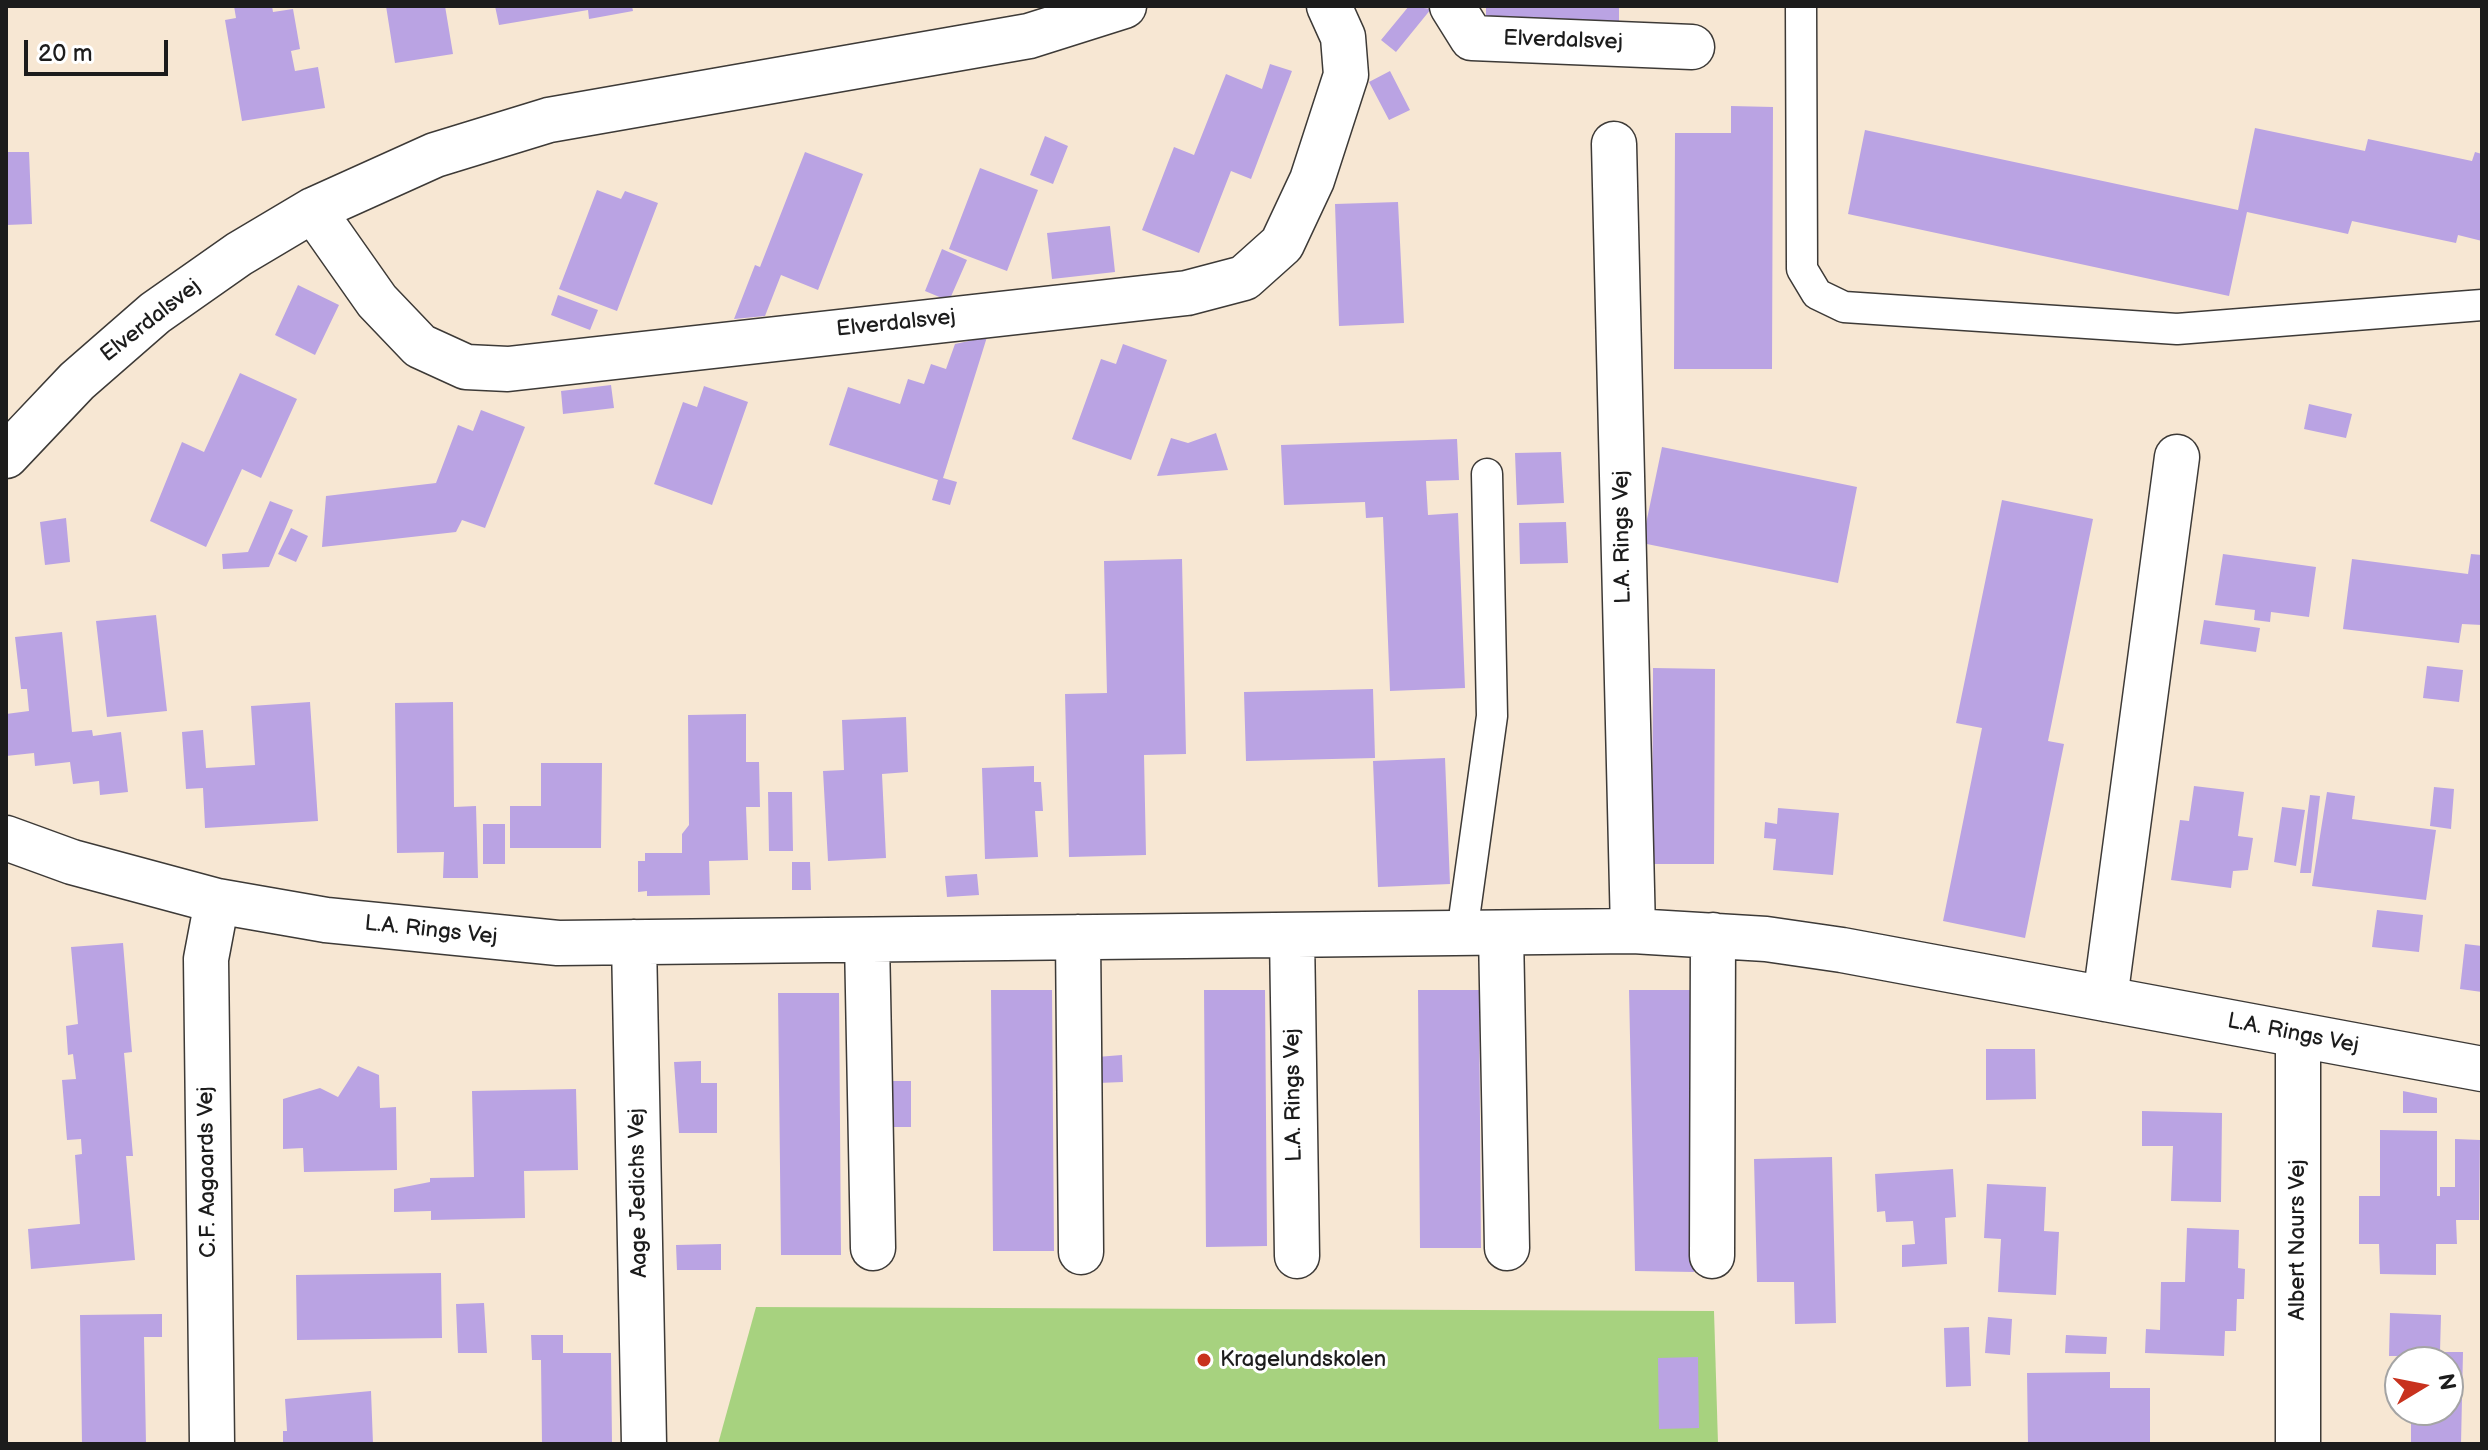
<!DOCTYPE html>
<html>
<head>
<meta charset="utf-8">
<style>
  body { margin:0 }
  #map { position:relative; width:2488px; height:1450px; overflow:hidden; background:#f7e7d3; font-family:"Balsamiq Sans",sans-serif }
  canvas { display:block }
  .frame { position:absolute; inset:0; border:8px solid #1c1c1c; pointer-events:none }
  .north { position:absolute; left:2384px; top:1346px; width:80px; height:80px; box-sizing:border-box; background:#fff; border:2px solid #a4a4a4; border-radius:50%; rotate:80deg; font-size:22px; font-weight:700; line-height:32px; text-align:center; color:#1c1c1c }
  .north::after { content:''; display:block; margin:auto; width:28px; height:36px; background:#c8321e; clip-path:polygon(50% 0,100% 100%,50% 72%,0 100%) }
  .scale { position:absolute; left:24px; top:40px; width:144px; height:36px; box-sizing:border-box; border:4px solid #1c1c1c; border-top:0; padding-left:10px; font-size:24px; line-height:28px; white-space:nowrap; color:#1c1c1c; -webkit-text-stroke:6px #fff; paint-order:stroke }
</style>
</head>
<body>
<div id="map">
<canvas width="2488" height="1450"></canvas>
<div class="frame"></div>
<div class="north">N</div>
<div class="scale">20 m</div>
</div>
<script>
const ctx = document.querySelector('canvas').getContext('2d');
ctx.lineJoin = 'round';
function fill(path, color) { ctx.fillStyle = color; ctx.fill(path, 'evenodd'); }
const poly = rows => new Path2D(rows.map(r => 'M' + r).join(''));
function trace(path, color, width, dash) { ctx.strokeStyle = color; ctx.lineWidth = width; ctx.lineCap = dash ? 'butt' : 'round'; ctx.setLineDash(dash || []); ctx.stroke(path); }
function write(font, color, halo, rows, align = 'center') {
  ctx.font = font + ' "Balsamiq Sans",sans-serif'; ctx.lineWidth = 6; ctx.setLineDash([]); ctx.textBaseline = 'middle'; ctx.strokeStyle = halo; ctx.fillStyle = color; for (const [text, x, y, turn = 0] of rows) {
    ctx.save(); ctx.translate(x, y); ctx.rotate((+turn || 0) * Math.PI / 180); ctx.textAlign = isNaN(turn) ? turn : align; if (halo) ctx.strokeText(text, 0, 0); ctx.fillText(text, 0, 0); ctx.restore();
  }
}
fill(poly([
  [756,1307,1714,1311,1718,1444,718,1444]
]), '#a7d27f');
fill(poly([
  [234,6,272,6,273,12,293,9,300,49,291,51,295,71,318,67,325,108,242,121,225,20,236,18],
  [386,6,445,6,453,54,395,63],
  [495,6,632,6,633,11,589,19,588,10,499,25],
  [1409,6,1431,9,1396,52,1381,40],
  [1486,6,1619,6,1619,21,1486,21],
  [1270,64,1292,71,1251,179,1231,171,1199,253,1142,230,1174,147,1194,155,1226,74,1262,89],
  [1390,71,1410,110,1389,120,1369,82],
  [1731,106,1773,107,1772,369,1674,369,1675,133,1731,133],
  [2255,128,2365,151,2368,139,2472,161,2475,152,2482,154,2482,241,2458,235,2456,243,2352,221,2348,234,2247,212,2229,296,1848,214,1865,130,2238,210],
  [1045,136,1068,146,1053,184,1030,175],
  [6,152,29,152,32,224,6,225],
  [805,152,863,174,818,290,781,275,765,316,734,319,755,265,760,267],
  [980,168,1038,190,1007,271,949,249],
  [597,190,621,199,625,191,658,203,617,311,559,289],
  [1398,202,1404,323,1339,326,1335,204],
  [1110,226,1115,272,1052,279,1047,233],
  [942,249,967,260,949,301,925,291],
  [298,285,339,305,315,355,275,335],
  [558,295,598,310,590,330,551,315],
  [987,337,943,478,957,482,950,505,932,500,938,480,829,445,848,387,900,404,908,379,924,384,931,364,946,369,955,344],
  [1123,344,1167,360,1131,460,1072,439,1101,359,1116,364],
  [240,373,297,399,261,478,242,469,206,547,150,521,182,442,204,452],
  [611,385,614,408,563,414,561,391],
  [704,386,748,402,712,505,654,484,683,402,697,407],
  [2309,404,2352,414,2346,438,2304,429],
  [481,410,525,427,485,528,462,520,456,532,322,547,326,496,436,483,458,425,473,431],
  [1216,433,1228,470,1157,476,1171,438,1188,443],
  [1457,439,1459,480,1426,481,1428,515,1458,513,1465,688,1390,691,1383,517,1366,518,1365,502,1284,505,1281,445],
  [1662,447,1857,487,1838,583,1642,543],
  [1561,452,1564,503,1517,505,1515,453],
  [2002,500,2093,519,2048,741,2064,744,2025,938,1943,921,1982,728,1956,723],
  [270,501,293,510,269,567,223,569,222,554,248,552],
  [66,518,70,562,45,565,40,522],
  [1566,522,1568,563,1520,564,1519,523],
  [291,528,308,536,296,562,278,554],
  [2223,554,2316,567,2309,617,2271,612,2270,622,2254,620,2255,610,2215,605],
  [2471,554,2482,555,2482,625,2462,624,2459,643,2343,629,2352,559,2468,574],
  [1182,559,1186,754,1144,755,1146,855,1069,857,1065,694,1107,693,1104,561],
  [156,615,167,711,107,717,96,621],
  [2204,620,2260,628,2256,652,2200,644],
  [62,632,72,732,92,730,93,736,121,732,128,792,100,795,99,781,73,784,70,762,35,766,34,753,6,756,6,714,29,711,27,689,21,689,15,637],
  [2427,666,2463,670,2459,702,2423,698],
  [1653,668,1715,669,1714,864,1652,864],
  [1373,689,1375,758,1246,761,1244,692],
  [310,702,318,821,205,828,203,788,186,789,182,732,203,730,206,768,255,765,251,706],
  [453,702,454,807,476,806,478,878,443,878,444,852,397,853,395,703],
  [746,714,746,762,759,762,760,807,746,807,748,860,709,861,710,895,647,896,647,891,638,892,638,861,645,861,645,853,682,853,682,834,689,825,688,715],
  [906,717,908,772,882,774,886,858,828,861,823,771,844,770,842,720],
  [1445,758,1450,884,1378,887,1373,761],
  [541,763,602,763,601,848,510,848,510,806,541,806],
  [1034,766,1034,782,1041,782,1043,811,1035,811,1038,857,985,859,982,768],
  [2194,786,2244,792,2238,836,2253,838,2248,870,2233,871,2231,888,2171,880,2180,820,2189,821],
  [2434,787,2454,789,2451,829,2430,826],
  [768,792,792,792,793,851,769,851],
  [2327,792,2355,796,2352,819,2436,830,2426,900,2312,886],
  [2310,795,2320,796,2311,873,2300,873],
  [2282,807,2305,810,2296,866,2274,862],
  [1778,808,1839,813,1833,875,1773,870,1776,839,1764,838,1765,822,1777,824],
  [483,824,505,824,505,864,483,864],
  [792,862,810,862,811,890,792,890],
  [977,874,979,895,947,897,945,876],
  [2377,910,2423,915,2419,952,2372,947],
  [123,943,132,1052,124,1053,133,1156,126,1156,135,1260,31,1269,28,1229,80,1224,75,1155,82,1154,81,1139,67,1140,62,1080,76,1079,73,1054,68,1055,66,1026,78,1024,71,947],
  [2465,944,2482,946,2482,992,2460,989],
  [991,990,1052,990,1054,1251,993,1251],
  [1204,990,1265,990,1267,1246,1206,1247],
  [1418,990,1479,990,1481,1248,1420,1248],
  [1629,990,1691,990,1694,1272,1635,1271],
  [778,993,839,993,841,1255,781,1255],
  [1986,1049,2035,1049,2036,1099,1986,1100],
  [1122,1055,1123,1082,1098,1083,1097,1057],
  [701,1061,701,1083,717,1083,717,1133,679,1133,674,1062],
  [358,1066,379,1075,380,1108,396,1107,397,1170,304,1172,303,1148,283,1149,283,1099,320,1088,338,1097],
  [885,1081,911,1081,911,1127,885,1127],
  [576,1089,578,1170,524,1171,525,1218,431,1220,431,1211,394,1212,394,1189,430,1182,430,1178,474,1177,472,1091],
  [2403,1091,2437,1098,2437,1113,2403,1113],
  [2142,1111,2222,1113,2221,1202,2171,1201,2173,1146,2142,1146],
  [2380,1130,2437,1131,2437,1196,2440,1196,2440,1187,2455,1187,2455,1139,2480,1140,2479,1220,2456,1220,2457,1244,2436,1244,2436,1275,2380,1274,2379,1244,2359,1244,2359,1196,2380,1196],
  [1832,1157,1836,1323,1795,1324,1794,1282,1757,1282,1754,1159],
  [1953,1169,1956,1217,1945,1218,1947,1264,1902,1267,1902,1245,1915,1244,1913,1221,1886,1222,1885,1211,1877,1212,1875,1174],
  [1987,1184,2046,1187,2044,1231,2059,1232,2056,1295,1998,1292,2001,1239,1984,1238],
  [2187,1228,2239,1230,2238,1268,2245,1269,2244,1299,2237,1299,2236,1331,2225,1331,2224,1356,2145,1353,2146,1329,2160,1330,2161,1282,2185,1282],
  [721,1244,721,1270,677,1270,676,1245],
  [441,1273,442,1338,297,1340,296,1275],
  [484,1303,487,1353,458,1353,456,1304],
  [2390,1313,2441,1315,2440,1352,2463,1352,2461,1444,2411,1444,2411,1410,2448,1410,2448,1362,2412,1362,2412,1356,2389,1356],
  [162,1314,162,1337,144,1337,146,1444,82,1444,80,1315],
  [1988,1317,2012,1319,2010,1355,1985,1353],
  [1969,1327,1971,1386,1946,1387,1944,1328],
  [531,1335,563,1335,563,1353,611,1353,612,1444,542,1444,541,1360,532,1360],
  [2066,1335,2107,1337,2106,1354,2065,1353],
  [1698,1357,1699,1428,1659,1429,1658,1358],
  [2110,1372,2110,1388,2150,1388,2150,1444,2028,1444,2027,1373],
  [371,1391,373,1444,283,1444,283,1431,287,1431,285,1399]
]), '#baa3e3');
const service = poly([
  [1801,6,1802,269,1817,294,1844,307,2177,329,2482,305],
  [1462,933,1492,716,1487,474]
]);
const minor = poly([
  [1452,6,1472,38,1692,47],
  [1614,144,1633,931],
  [313,210,377,301,420,346,466,367,508,369,1187,293,1244,278,1282,244,1312,180,1346,75,1343,37,1329,6],
  [6,456,77,381,155,313,239,254,313,210,435,155,549,120,1029,36,1124,6],
  [6,838,72,862,217,901,326,920,558,943,1633,931,1766,939,1842,950,2482,1069],
  [1501,933,1507,1248],
  [1292,935,1297,1256],
  [1078,937,1081,1252],
  [867,940,873,1248],
  [634,942,644,1444],
  [2105,999,2177,457],
  [1712,1256,1713,935],
  [212,1444,206,959,217,901],
  [2298,1444,2298,1035]
]);
trace(service, '#3d3a37', 33);
trace(minor, '#3d3a37', 47);
trace(service, '#fff', 30);
trace(minor, '#fff', 44);
for (const [x, y, r, color] of [
  [1204,1360,8,"#c8321e"]
]) { const dot = new Path2D(); dot.arc(x, y, r, 0, 2 * Math.PI); ctx.fillStyle = color; ctx.fill(dot); trace(dot, '#fff', 3); }
write('22px', '#1c1c1c', '#fff', [
  ["Elverdalsvej",1563,41,2],
  ["Elverdalsvej",151,321,-38],
  ["Elverdalsvej",896,324,-6],
  ["L.A. Rings Vej",1623,537,-91],
  ["L.A. Rings Vej",431,931,6],
  ["L.A. Rings Vej",2293,1034,11],
  ["L.A. Rings Vej",1294,1095,-91],
  ["C.F. Aagaards Vej",208,1172,-91],
  ["Aage Jedichs Vej",639,1193,-91],
  ["Albert Naurs Vej",2298,1240,-90]
]);
write('22px', '#1c1c1c', '#fff', [
  ["Kragelundskolen",1220,1360]
], 'left');
</script>
</body>
</html>
